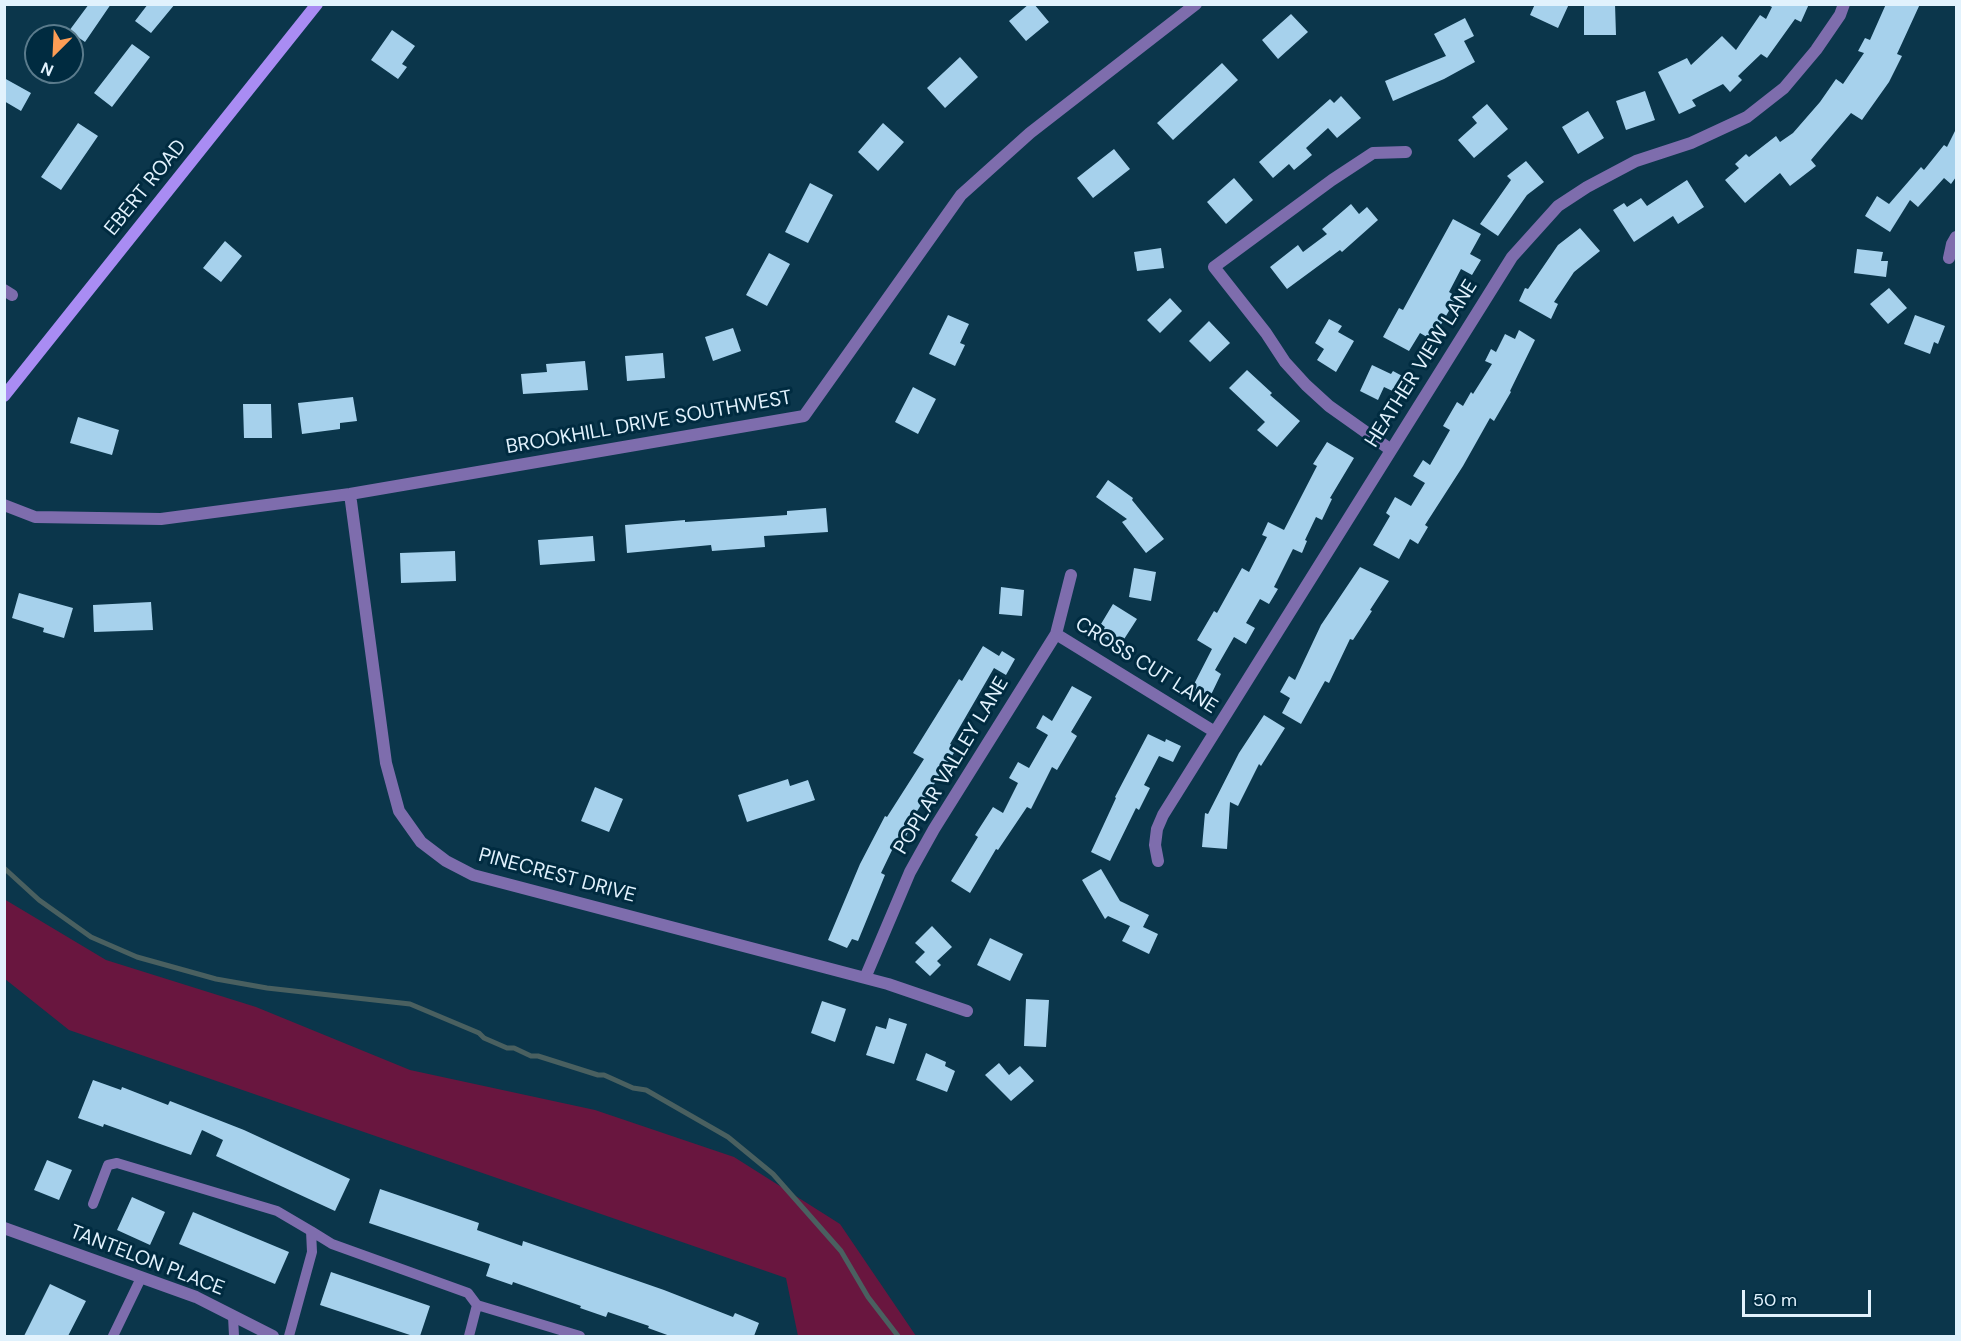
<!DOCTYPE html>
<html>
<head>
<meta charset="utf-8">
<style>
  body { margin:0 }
  #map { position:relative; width:1961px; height:1341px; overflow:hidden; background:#0b364b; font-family:"DM Sans",sans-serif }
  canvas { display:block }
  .frame { position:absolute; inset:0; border:6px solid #e1f2fd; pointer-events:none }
  .north { position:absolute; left:24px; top:24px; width:60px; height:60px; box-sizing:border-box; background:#002b40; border:2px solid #5a7b8c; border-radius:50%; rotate:204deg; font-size:16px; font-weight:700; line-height:24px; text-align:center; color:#e1f2fd }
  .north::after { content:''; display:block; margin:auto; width:21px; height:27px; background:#fd9d55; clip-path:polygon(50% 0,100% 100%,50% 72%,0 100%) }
  .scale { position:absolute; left:1742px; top:1290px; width:129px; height:27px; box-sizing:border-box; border:3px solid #e1f2fd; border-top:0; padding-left:8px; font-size:18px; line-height:21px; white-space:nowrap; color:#e1f2fd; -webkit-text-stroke:4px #002b40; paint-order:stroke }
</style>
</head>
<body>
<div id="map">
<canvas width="1961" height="1341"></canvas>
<div class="frame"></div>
<div class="north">N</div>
<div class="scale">50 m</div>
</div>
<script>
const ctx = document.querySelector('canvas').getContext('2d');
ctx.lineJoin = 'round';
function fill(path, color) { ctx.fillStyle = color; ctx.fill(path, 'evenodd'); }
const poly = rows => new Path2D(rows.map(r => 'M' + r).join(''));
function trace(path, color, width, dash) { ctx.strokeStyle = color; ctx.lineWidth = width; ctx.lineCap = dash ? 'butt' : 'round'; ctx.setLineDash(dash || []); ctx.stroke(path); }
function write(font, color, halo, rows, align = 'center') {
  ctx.font = font + ' "DM Sans",sans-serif'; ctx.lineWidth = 6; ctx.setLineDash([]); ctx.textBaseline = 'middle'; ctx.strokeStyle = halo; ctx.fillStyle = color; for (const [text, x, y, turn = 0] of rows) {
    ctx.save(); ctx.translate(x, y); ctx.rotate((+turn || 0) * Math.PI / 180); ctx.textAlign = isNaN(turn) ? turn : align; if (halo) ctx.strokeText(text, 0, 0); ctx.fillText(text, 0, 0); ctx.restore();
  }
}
fill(poly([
  [4,899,106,960,256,1007,410,1070,595,1110,734,1157,840,1224,916,1336,798,1336,786,1278,69,1030,5,979]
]), '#69163f');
trace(poly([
  [4,868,39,900,91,937,137,957,216,979,267,988,410,1004,479,1033,484,1038,507,1048,514,1048,531,1056,538,1056,598,1075,604,1075,633,1088,646,1090,728,1137,773,1174,841,1251,868,1297,898,1336]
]), '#4a6060', 5);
fill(poly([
  [89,4,111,4,85,42,69,31],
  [148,4,175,4,151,33,135,21],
  [1029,4,1034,4,1049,22,1026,41,1009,21],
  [1535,4,1569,4,1558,28,1530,15],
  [1584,4,1615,4,1616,35,1584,35],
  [1766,4,1809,4,1801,22,1795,19,1767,58,1761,54,1738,76,1742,80,1730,92,1723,84,1692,100,1696,106,1679,114,1658,72,1687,58,1691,65,1722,36,1736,50,1760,15,1766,19,1772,7],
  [1886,4,1920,4,1897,54,1902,56,1889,82,1862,120,1851,113,1811,160,1816,166,1790,186,1780,173,1745,203,1725,180,1739,168,1735,164,1746,154,1749,157,1776,136,1780,142,1793,133,1820,102,1836,79,1843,84,1864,53,1858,51,1865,38,1870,40],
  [1291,14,1308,32,1278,59,1262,40],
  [1465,18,1474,36,1464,41,1475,62,1444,79,1393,101,1385,81,1446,56,1434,34],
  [392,30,415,46,402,64,407,67,398,79,371,60],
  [132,44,150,57,112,107,94,93],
  [960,57,978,77,945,108,927,88],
  [1222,63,1238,80,1173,140,1157,123],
  [4,78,31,93,21,111,4,101],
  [1645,91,1655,120,1626,130,1616,101],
  [1341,96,1361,118,1337,138,1328,128,1306,148,1312,155,1294,170,1289,164,1273,178,1259,162,1330,99,1334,103],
  [1487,104,1508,129,1474,158,1458,140,1477,123,1472,117],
  [1588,111,1604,138,1578,154,1562,127],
  [78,123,98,136,61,190,41,177],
  [883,123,904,142,878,171,858,152],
  [1956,129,1956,177,1951,184,1944,178,1918,207,1910,200,1890,232,1865,216,1877,196,1889,204,1921,167,1924,170,1944,145,1947,147],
  [1114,149,1130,169,1093,198,1077,178],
  [1526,161,1544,182,1527,195,1498,236,1480,224,1511,180,1507,176],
  [1234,178,1253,200,1226,224,1207,202],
  [1687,180,1704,207,1678,224,1673,216,1634,242,1613,210,1624,203,1627,207,1641,198,1647,206],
  [810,183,833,195,808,243,785,232],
  [1351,204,1359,214,1367,207,1378,220,1342,252,1340,250,1287,289,1270,267,1298,245,1303,252,1327,234,1322,229],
  [1453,219,1481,234,1470,254,1481,260,1472,275,1461,269,1449,292,1457,297,1432,340,1420,333,1409,351,1383,337,1399,308,1403,310],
  [1580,228,1600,251,1574,272,1554,302,1558,304,1551,319,1519,301,1525,288,1528,289,1558,245],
  [225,241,242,256,221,282,203,268],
  [1161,248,1164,268,1137,271,1134,252],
  [1857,249,1883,252,1881,261,1888,261,1886,277,1854,273],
  [769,253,790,264,767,306,746,295],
  [1889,288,1907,308,1888,324,1870,304],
  [1170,298,1182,311,1160,333,1147,320],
  [948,315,969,324,960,343,965,345,955,366,929,354],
  [1915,315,1945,326,1938,344,1934,342,1930,354,1904,344],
  [1329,319,1342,326,1338,332,1354,341,1336,372,1317,360,1324,349,1315,343],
  [1209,321,1230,343,1210,362,1189,341],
  [733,328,741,351,713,361,705,337],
  [1519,330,1535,340,1510,391,1511,392,1494,421,1490,418,1463,466,1425,525,1428,527,1418,544,1410,539,1399,559,1373,545,1390,516,1386,513,1395,497,1411,506,1425,483,1413,476,1423,460,1430,465,1450,430,1443,426,1457,402,1463,406,1471,392,1473,394,1492,364,1485,361,1491,349,1496,352,1505,334,1515,339],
  [663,353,665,378,627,381,625,356],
  [585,361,588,390,523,394,521,374,547,372,546,364],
  [1372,365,1391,374,1393,371,1406,378,1399,394,1384,387,1378,400,1360,391],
  [1247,370,1272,393,1270,395,1300,421,1277,447,1257,430,1265,422,1229,388],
  [913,387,936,399,918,434,895,422],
  [353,397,357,421,340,423,340,429,302,434,298,403],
  [243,404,271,404,272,438,244,438],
  [78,417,119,430,112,455,70,443],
  [1327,442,1354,458,1330,498,1332,499,1322,520,1316,517,1305,540,1307,541,1302,553,1293,549,1274,587,1278,589,1269,604,1260,599,1246,623,1255,628,1246,644,1234,637,1215,670,1221,674,1209,699,1191,690,1212,649,1197,640,1214,611,1217,613,1242,568,1249,572,1267,537,1262,535,1268,522,1284,530,1317,466,1313,464],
  [1108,480,1133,498,1132,500,1164,539,1146,553,1122,522,1127,519,1096,497],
  [826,508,828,532,764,536,765,547,712,551,711,545,627,553,625,525,685,520,685,522,787,515,787,511],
  [593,536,595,561,540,565,538,540],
  [455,551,456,581,401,583,400,553],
  [1360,567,1389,581,1370,610,1372,611,1353,640,1350,639,1329,683,1325,681,1301,724,1282,713,1290,698,1280,692,1289,676,1295,680,1321,625],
  [1134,568,1156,572,1151,601,1129,597],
  [1001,587,1024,590,1022,616,999,614],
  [19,593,73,608,64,638,43,632,44,628,12,618],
  [151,602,153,630,94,632,93,605],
  [1113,604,1137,619,1119,647,1100,635,1105,627,1101,624],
  [983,646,999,656,1002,651,1015,659,1006,675,994,668,950,744,957,748,907,827,910,828,900,849,894,846,881,873,885,875,858,941,852,939,847,948,828,940,860,864,885,816,887,817,924,759,913,753,959,679,962,681],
  [1072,686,1092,697,1071,732,1077,736,1057,770,1052,767,1031,809,1027,807,998,850,996,849,970,893,951,881,978,837,975,835,993,807,1003,813,1018,783,1009,778,1018,762,1029,768,1048,735,1036,728,1043,715,1052,721],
  [1264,715,1285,728,1261,766,1259,764,1238,806,1230,802,1227,849,1202,847,1205,813,1208,814,1239,753],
  [1148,734,1165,742,1166,739,1181,746,1173,762,1159,756,1144,785,1150,788,1139,810,1136,808,1110,861,1091,852,1116,798,1115,797],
  [788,779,790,786,808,780,815,800,747,822,738,795],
  [595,787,623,799,609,832,581,821],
  [1101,869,1120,901,1149,915,1143,927,1158,934,1149,954,1122,941,1130,926,1108,916,1105,919,1082,880],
  [932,926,952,947,937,961,941,965,930,976,915,962,925,952,915,943],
  [990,938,1023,954,1010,981,977,965],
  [1026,999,1049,1000,1046,1047,1024,1046],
  [822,1001,846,1009,835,1042,811,1033],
  [889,1018,907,1024,894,1064,866,1055,876,1026,886,1029],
  [926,1053,946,1062,945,1066,955,1071,947,1092,916,1080],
  [999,1063,1009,1075,1020,1066,1034,1081,1011,1101,985,1075],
  [93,1080,121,1090,122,1087,168,1105,170,1101,244,1130,350,1179,335,1211,216,1156,223,1140,202,1130,191,1155,104,1124,103,1127,78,1118],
  [47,1160,72,1170,59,1200,34,1190],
  [380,1189,479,1223,477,1230,522,1246,523,1241,664,1290,733,1317,735,1313,759,1323,754,1336,670,1336,648,1328,649,1326,608,1312,606,1317,580,1308,581,1306,513,1282,512,1285,486,1276,490,1264,369,1223],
  [132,1197,165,1212,150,1245,117,1230],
  [193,1212,289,1252,275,1284,179,1244],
  [331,1272,430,1306,420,1336,413,1336,320,1305],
  [50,1284,86,1301,68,1336,24,1336]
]), '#a6d1ec');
trace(poly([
  [93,1204,108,1165,117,1163,277,1211,311,1231,312,1252,289,1336],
  [311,1231,332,1244,468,1293,477,1305,469,1336],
  [477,1305,580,1336],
  [233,1316,234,1336],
  [113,1336,141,1278]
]), '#7e6dad', 10);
trace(poly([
  [1949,258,1952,244,1956,237],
  [4,290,12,295],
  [1391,450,1329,406,1306,385,1285,362,1266,333,1214,267,1332,180,1373,153,1406,152],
  [350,494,386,763,399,811,421,842,446,861,473,875,888,984,967,1011],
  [4,505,35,517,161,519,350,494,804,416,961,195,1030,133,1196,4],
  [1056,634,1215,732],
  [1158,861,1155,845,1157,829,1163,815,1512,257,1558,206,1587,187,1636,161,1691,143,1747,117,1784,88,1816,50,1840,15,1844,4],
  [865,978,910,872,934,829,1056,634,1071,575],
  [4,1228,196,1297,273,1336]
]), '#7e6dad', 12);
trace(poly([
  [4,396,317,4]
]), '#a98cf3', 12);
write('20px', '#e1f2fd', '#002b40', [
  ["EBERT ROAD",146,188,-51],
  ["HEATHER VIEW LANE",1422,364,-58],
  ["BROOKHILL DRIVE SOUTHWEST",649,423,-10],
  ["CROSS CUT LANE",1146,666,32],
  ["POPLAR VALLEY LANE",952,766,-59],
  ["PINECREST DRIVE",557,876,15],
  ["TANTELON PLACE",147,1261,21]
]);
</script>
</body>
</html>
